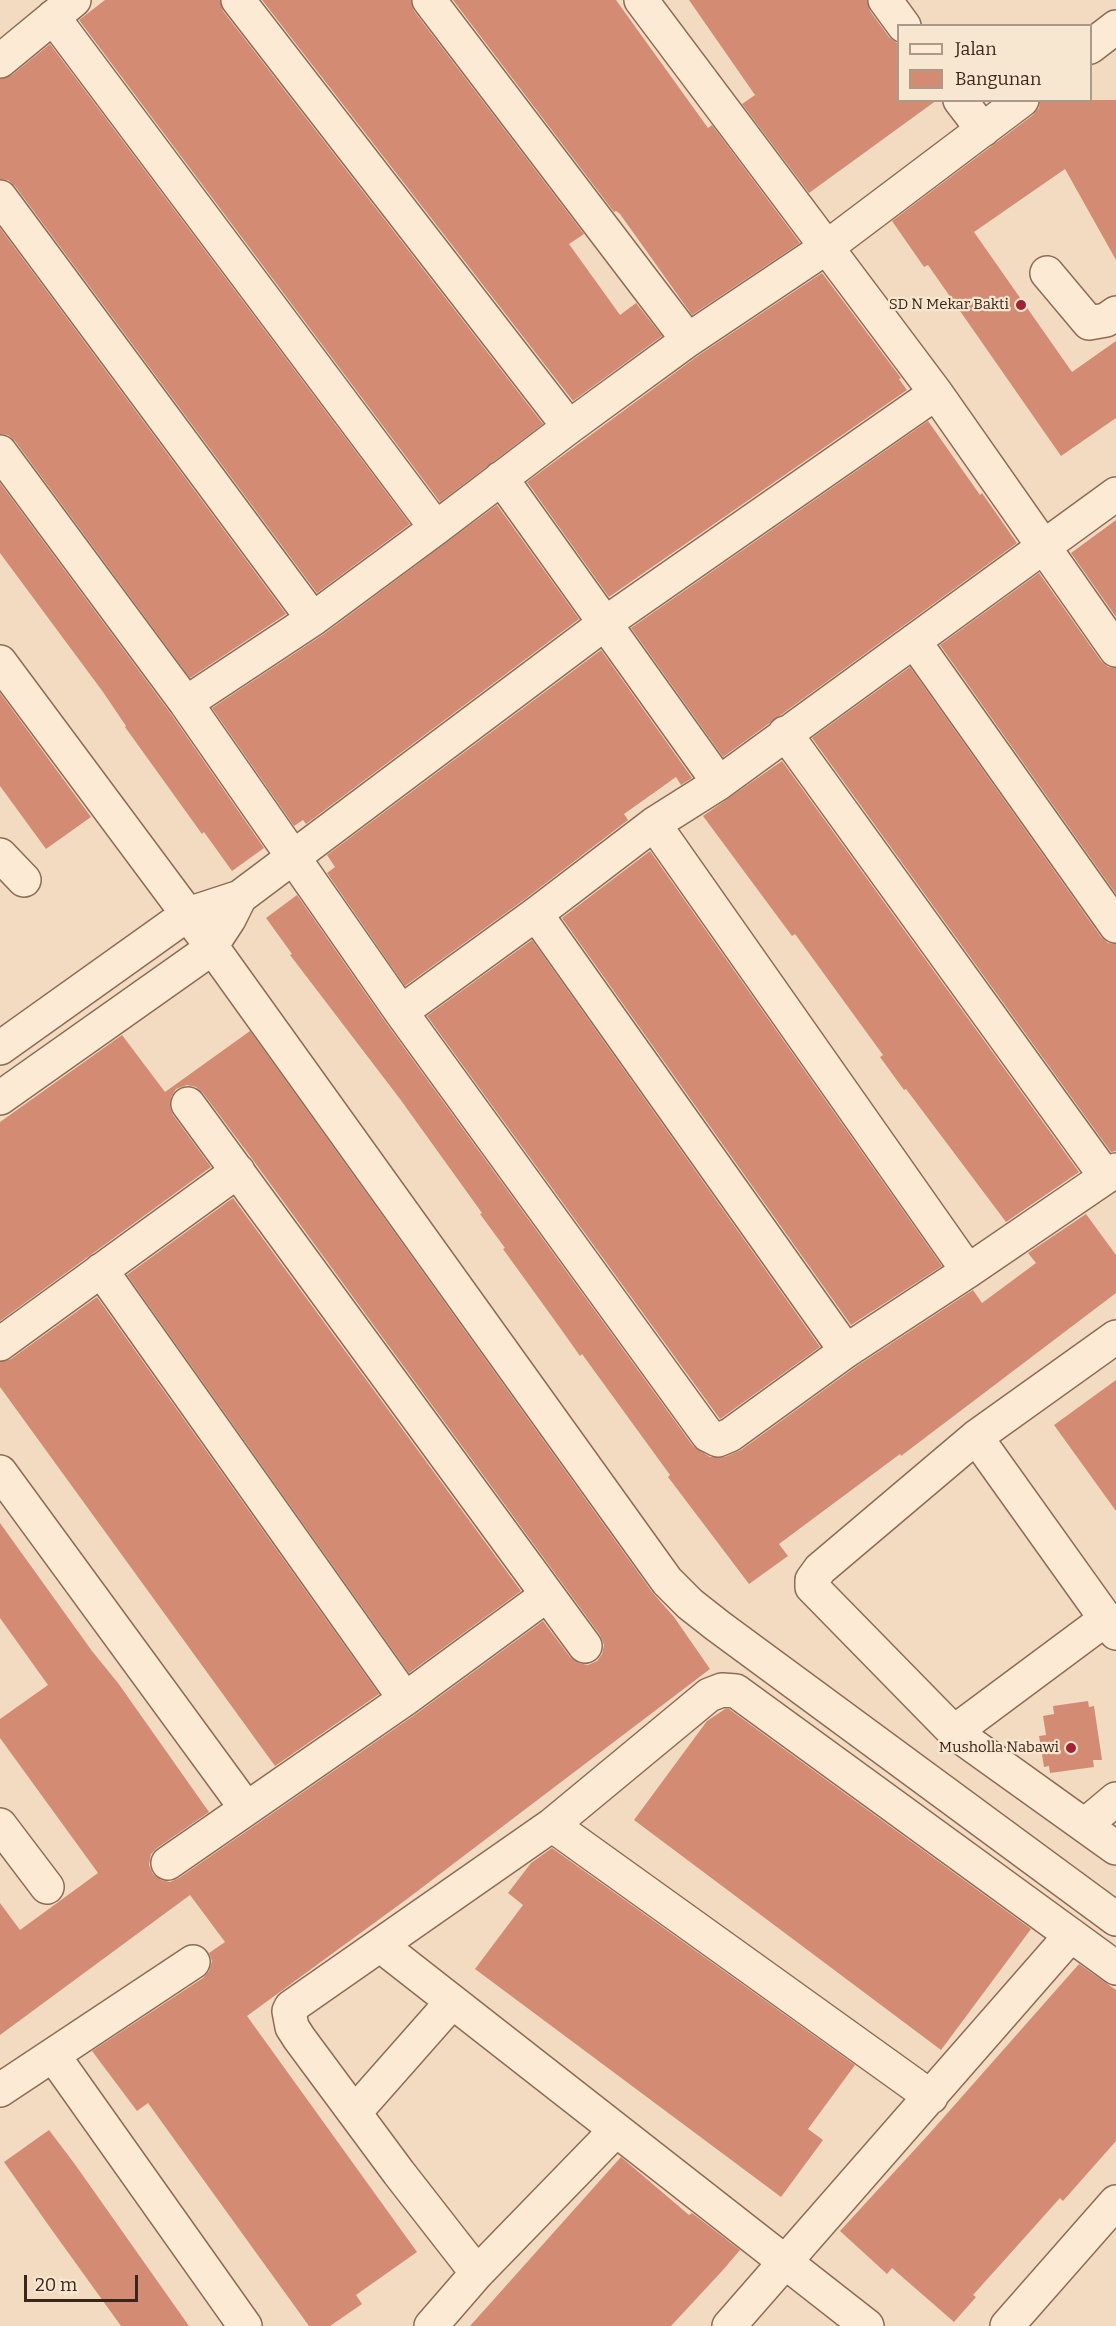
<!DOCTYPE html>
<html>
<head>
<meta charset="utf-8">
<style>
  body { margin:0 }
  #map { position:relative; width:1116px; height:2326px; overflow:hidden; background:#f2dbc0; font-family:Bitter,serif }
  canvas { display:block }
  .legend { position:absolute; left:897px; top:24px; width:195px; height:78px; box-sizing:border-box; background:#f8e7d0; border:2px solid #ac9a88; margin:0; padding:8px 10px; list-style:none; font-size:18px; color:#3b261c }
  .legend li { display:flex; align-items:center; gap:12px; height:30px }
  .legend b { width:30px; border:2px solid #ac9a88 }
  .scale { position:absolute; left:24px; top:2275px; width:114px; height:27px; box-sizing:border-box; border:3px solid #3b261c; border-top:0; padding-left:8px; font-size:18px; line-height:21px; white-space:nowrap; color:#3b261c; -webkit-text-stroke:4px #f8e7d0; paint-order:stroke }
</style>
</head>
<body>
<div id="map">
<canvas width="1116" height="2326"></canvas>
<ul class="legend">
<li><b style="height:8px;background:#fcead4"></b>Jalan</li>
<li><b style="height:16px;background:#d38c73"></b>Bangunan</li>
</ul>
<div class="scale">20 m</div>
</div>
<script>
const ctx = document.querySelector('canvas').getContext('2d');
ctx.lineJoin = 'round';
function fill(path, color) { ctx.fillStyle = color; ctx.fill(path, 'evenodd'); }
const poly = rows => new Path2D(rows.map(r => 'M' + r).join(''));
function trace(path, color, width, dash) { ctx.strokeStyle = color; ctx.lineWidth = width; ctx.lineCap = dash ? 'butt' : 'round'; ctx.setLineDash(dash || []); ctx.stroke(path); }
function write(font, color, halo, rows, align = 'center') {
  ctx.font = font + ' Bitter,serif'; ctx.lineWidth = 4.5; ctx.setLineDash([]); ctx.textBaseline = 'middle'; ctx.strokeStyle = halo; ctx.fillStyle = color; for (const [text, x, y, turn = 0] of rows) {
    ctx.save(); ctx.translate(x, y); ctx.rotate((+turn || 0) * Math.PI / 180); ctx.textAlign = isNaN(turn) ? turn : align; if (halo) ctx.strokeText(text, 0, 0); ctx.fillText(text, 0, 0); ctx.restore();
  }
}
fill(poly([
  [105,0,220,0,223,11,543,424,440,502,79,20],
  [262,0,411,0,414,11,584,234,569,244,620,315,636,303,662,336,573,401],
  [453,0,616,0,708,128,712,125,800,243,692,315,620,214,616,211,614,212],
  [689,0,867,0,870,11,889,37,898,44,898,100,937,100,809,193,742,104,755,95],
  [50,44,410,524,317,593,15,186,8,180,0,179,0,79,12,75],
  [1040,100,1116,100,1116,260,1065,169,974,232,1072,372,1116,341,1116,418,1061,456,928,265,924,267,892,221,1033,115,1039,108],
  [0,228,286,614,190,678,15,441,8,435,0,434],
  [822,273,901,378,899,379,907,390,609,597,527,482,699,355],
  [928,421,980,495,982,493,1017,543,723,757,631,628],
  [0,483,171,714,264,848,232,871,204,832,202,834,125,727,126,726,103,692,0,553],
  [497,505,579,619,306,824,303,820,294,826,212,708,324,634],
  [1116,520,1116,617,1071,553],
  [1039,573,1101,661,1108,667,1116,668,1116,894,940,645],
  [601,650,692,778,681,785,676,777,624,814,628,820,525,899,405,986,327,873,335,867,327,855],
  [910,667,1101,937,1108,943,1116,944,1116,1151,1111,1152,812,738],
  [0,693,91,817,46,849,0,786],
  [782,761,1079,1172,1006,1222,906,1089,904,1090,880,1057,883,1055,795,934,792,936,703,816],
  [650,851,942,1266,851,1325,562,918],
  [297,895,386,1023,693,1446,710,1457,725,1457,741,1450,857,1366,973,1290,982,1303,1036,1263,1028,1253,1086,1214,1116,1255,1116,1293,901,1456,900,1454,779,1544,788,1556,749,1584,668,1477,670,1475,582,1354,580,1356,558,1325,503,1249,505,1248,480,1214,482,1213,400,1099,290,955,292,954,266,918],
  [532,940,820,1347,720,1419,427,1016],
  [250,1031,652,1592,674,1617,710,1669,407,1899,247,2016,417,2252,356,2295,362,2304,330,2326,309,2326,148,2103,137,2111,92,2051,203,1978,209,1971,212,1961,209,1953,225,1942,190,1895,0,2035,0,1903,20,1930,98,1873,0,1738,0,1719,48,1685,0,1618,0,1523,92,1651,118,1683,209,1812,157,1848,151,1854,149,1865,153,1874,161,1880,170,1882,179,1878,416,1714,543,1621,570,1657,578,1663,588,1665,597,1661,602,1654,604,1645,600,1635,253,1160,203,1093,196,1087,187,1085,176,1089,171,1097,170,1107,173,1115,211,1167,0,1321,0,1122,122,1035,165,1092],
  [233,1198,521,1591,409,1673,127,1275],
  [97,1297,379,1694,275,1766,0,1387,0,1362,11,1359],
  [1116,1380,1116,1511,1054,1425],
  [1088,1701,1089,1707,1094,1706,1102,1760,1093,1760,1094,1767,1050,1773,1049,1766,1044,1767,1039,1736,1046,1735,1043,1716,1054,1714,1053,1706],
  [725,1709,729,1709,1031,1929,941,2050,634,1820,707,1721],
  [552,1848,855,2065,808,2129,823,2140,781,2197,475,1969,523,1905,508,1893,531,1863],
  [1079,1964,1116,1990,1116,2141,1063,2201,1060,2198,1000,2265,973,2295,976,2297,954,2322,892,2268,887,2274,840,2231,929,2134],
  [49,2130,74,2163,189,2326,121,2326,49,2226,4,2162],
  [621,2157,689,2215,692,2213,740,2250,723,2270,671,2326,470,2326]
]), '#d38c73');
const minor = poly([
  [238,0,569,427],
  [429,0,688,340],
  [641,0,936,393,1116,650],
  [885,0,904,26],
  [53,17,436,528],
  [1090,47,1116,27],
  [0,61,74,0],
  [960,100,983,130],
  [0,197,313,619],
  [1047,273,1089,323,1106,320,1116,313],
  [0,452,186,703,401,1012,708,1435,718,1440,730,1435,846,1351,968,1271,1116,1170],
  [501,478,719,783],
  [914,641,1116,926],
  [0,662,212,947,667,1581,690,1604,718,1626,1116,1919],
  [186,703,313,619,436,528,569,427,688,340,827,247,1022,100],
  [785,733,1106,1177],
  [654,824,968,1271],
  [0,855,24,880],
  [240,897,604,624,936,393],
  [536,914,846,1351],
  [401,1012,536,914,654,824,719,783,1116,494],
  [0,1048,188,914,240,897,229,919,208,951,0,1098],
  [188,1104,585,1646],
  [101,1270,405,1699],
  [1116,1337,976,1437,820,1569,812,1580,812,1587,954,1732,1116,1848],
  [0,1344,238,1171],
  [976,1437,1116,1633],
  [0,1472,246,1808],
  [954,1732,1106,1619],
  [0,1825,47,1887],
  [552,1825,931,2097],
  [1085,1825,1116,1799],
  [168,1863,405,1699,547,1595],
  [380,1945,867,2326],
  [53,2055,245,2326],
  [0,2090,193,1962],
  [355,2112,452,2002],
  [477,2273,399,2173,299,2038,292,2027,289,2011,291,2007,552,1825,709,1695,722,1690,736,1691,1116,1968],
  [431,2326,477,2273,615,2131],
  [729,2326,1071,1935],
  [1007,2326,1116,2202]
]);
trace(minor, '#8d6b56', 36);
trace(minor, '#fcead4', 33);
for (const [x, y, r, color] of [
  [1021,305,6,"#a12135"],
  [1071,1748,6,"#a12135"]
]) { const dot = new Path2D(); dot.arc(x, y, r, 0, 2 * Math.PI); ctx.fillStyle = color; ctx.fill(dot); trace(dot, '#f8e7d0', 2); }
write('15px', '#3b261c', '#f8e7d0', [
  ["SD N Mekar Bakti",1009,305],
  ["Musholla Nabawi",1059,1748]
], 'right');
</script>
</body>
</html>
